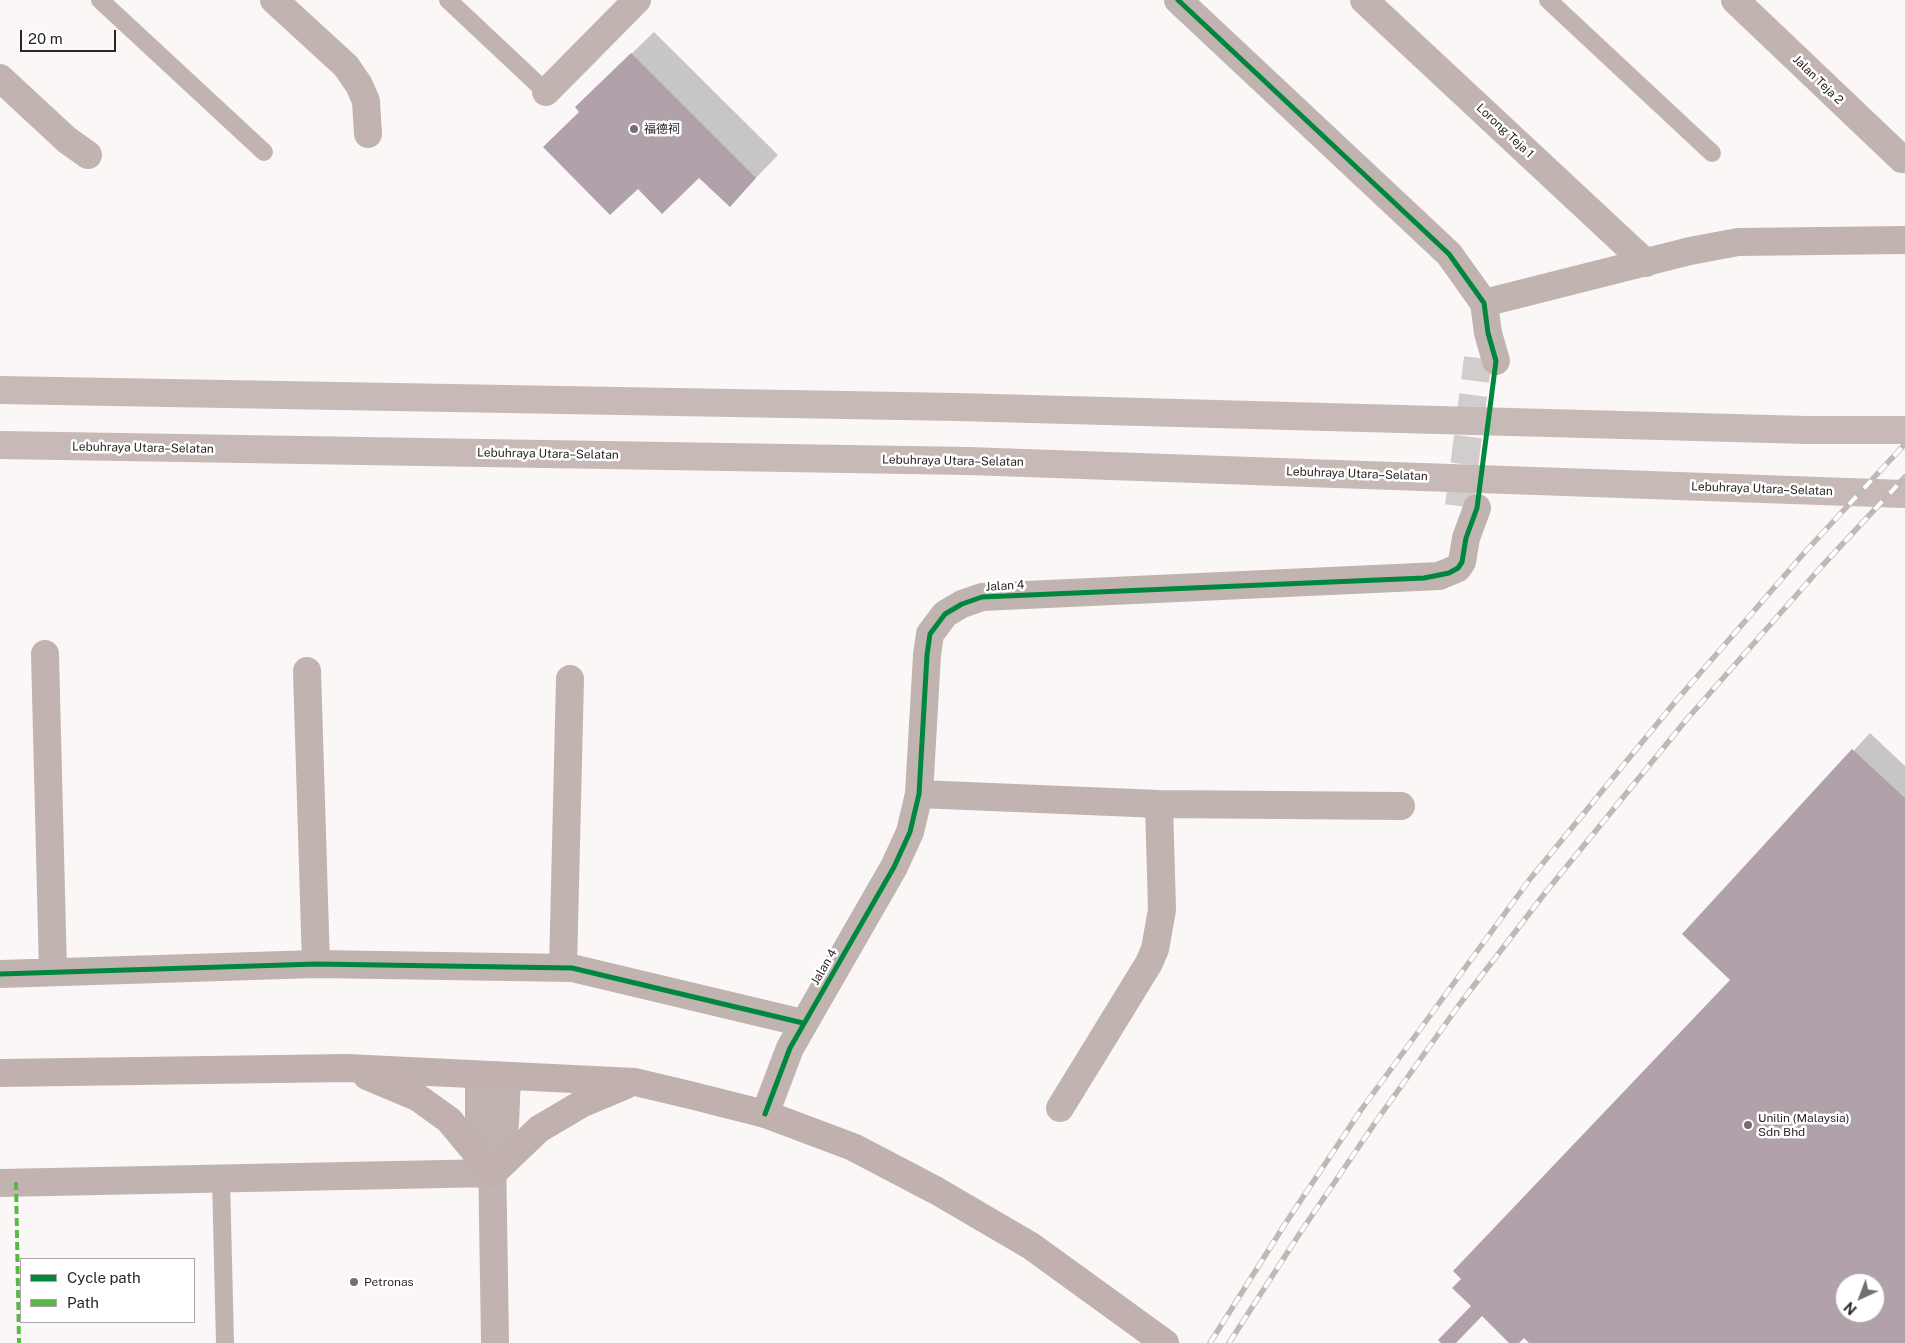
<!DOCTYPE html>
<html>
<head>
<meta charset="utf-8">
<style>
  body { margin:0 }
  #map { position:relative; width:1905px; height:1343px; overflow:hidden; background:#fbf7f7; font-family:"Public Sans",sans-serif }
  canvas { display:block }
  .legend { position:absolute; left:20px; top:1258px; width:175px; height:65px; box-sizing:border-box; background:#fff; border:1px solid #aba7a8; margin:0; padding:6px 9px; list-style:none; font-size:15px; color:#2c2425 }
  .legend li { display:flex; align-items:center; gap:10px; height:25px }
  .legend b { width:25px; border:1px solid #aba7a8 }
  .north { position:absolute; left:1835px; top:1273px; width:50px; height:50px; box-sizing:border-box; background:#fff; border:1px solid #aba7a8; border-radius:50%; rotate:223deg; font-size:14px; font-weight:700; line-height:20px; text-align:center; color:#2c2425 }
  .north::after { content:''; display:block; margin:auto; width:18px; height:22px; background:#746e6e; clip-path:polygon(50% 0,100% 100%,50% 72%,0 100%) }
  .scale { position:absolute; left:20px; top:30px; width:96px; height:22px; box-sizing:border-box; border:2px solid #2c2425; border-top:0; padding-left:6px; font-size:15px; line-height:18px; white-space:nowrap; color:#2c2425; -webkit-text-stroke:4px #fff; paint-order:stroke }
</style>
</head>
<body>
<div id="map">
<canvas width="1905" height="1343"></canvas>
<ul class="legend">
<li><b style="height:6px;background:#00873e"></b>Cycle path</li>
<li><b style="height:6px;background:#58b947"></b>Path</li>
</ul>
<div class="north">N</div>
<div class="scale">20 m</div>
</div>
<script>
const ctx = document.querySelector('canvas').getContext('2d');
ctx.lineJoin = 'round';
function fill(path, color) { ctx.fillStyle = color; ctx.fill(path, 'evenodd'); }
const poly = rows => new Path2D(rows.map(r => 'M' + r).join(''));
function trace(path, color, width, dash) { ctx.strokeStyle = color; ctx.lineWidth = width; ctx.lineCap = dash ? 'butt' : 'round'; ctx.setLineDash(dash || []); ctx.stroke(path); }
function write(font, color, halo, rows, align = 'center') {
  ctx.font = font + ' "Public Sans","Noto Sans SC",sans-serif'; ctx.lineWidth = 5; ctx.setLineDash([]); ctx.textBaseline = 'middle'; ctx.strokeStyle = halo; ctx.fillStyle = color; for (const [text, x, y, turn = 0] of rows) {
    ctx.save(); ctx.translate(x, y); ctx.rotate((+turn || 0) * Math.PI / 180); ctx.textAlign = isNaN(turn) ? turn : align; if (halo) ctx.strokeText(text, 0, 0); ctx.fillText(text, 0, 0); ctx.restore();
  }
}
fill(poly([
  [654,32,778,155,730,205,699,176,638,187,581,112,599,85],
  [1870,733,1905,766,1905,1343,1531,1343,1524,1336,1518,1343,1511,1343,1482,1315,1455,1343,1443,1343,1731,980,1684,934],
  [1845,1283,1875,1283,1875,1313,1845,1313]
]), '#0003');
fill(poly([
  [631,53,756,178,730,207,699,178,662,214,638,189,610,215,543,147,579,112,575,107],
  [1852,749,1905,798,1905,1343,1529,1343,1524,1338,1519,1343,1509,1343,1482,1316,1456,1343,1441,1343,1438,1340,1471,1306,1452,1288,1461,1279,1453,1271,1730,980,1682,934],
  [1845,1283,1875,1283,1875,1313,1845,1313]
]), '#b1a1ab');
trace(poly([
  [1459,506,1478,358]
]), '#d2cdcd', 28, [28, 14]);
trace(poly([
  [100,0,264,152],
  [448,0,546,92],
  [1548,0,1712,153],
  [221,1178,225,1343]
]), '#c1b3b0', 18);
trace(poly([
  [274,0,346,66,359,85,366,101,368,134],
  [1178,0,1449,254,1484,303,1488,333,1496,361],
  [1364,0,1646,263],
  [1735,0,1902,159],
  [0,78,67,140,88,155],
  [546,92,637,0],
  [1484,303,1690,251,1738,242,1905,240],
  [45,654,53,972],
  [307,671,316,964],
  [919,794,1159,804,1401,806],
  [563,968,570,679],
  [0,974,316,964,572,968,803,1023],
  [479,1076,479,1121,492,1151,495,1343],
  [1060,1108,1149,963,1155,949,1162,910,1159,804],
  [765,1114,790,1048,894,867,910,832,919,794,927,655,930,634,945,614,962,604,982,597,1439,576,1458,568,1462,562,1466,538,1477,508],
  [492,1151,505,1124,507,1077],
  [0,1183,493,1173]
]), '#c1b3b0', 28);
trace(poly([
  [0,1073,347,1068,635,1082,690,1095,765,1114,853,1147,937,1191,1031,1246,1165,1343],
  [367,1076,417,1097,449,1120,493,1173,539,1129,583,1103,626,1085]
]), '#c0b1ae', 28);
trace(poly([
  [0,390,957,407,1807,430,1905,430],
  [0,445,968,461,1905,494]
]), '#c6b9b6', 28);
const rail = poly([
  [1210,1343,1285,1224,1361,1110,1530,879,1675,702,1805,552,1905,444],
  [1229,1343,1300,1233,1377,1120,1459,1005,1545,893,1687,719,1822,566,1905,477]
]);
trace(rail, '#c0b8b7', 5.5);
trace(rail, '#fff', 4, [11]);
trace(poly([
  [16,1182,19,1343]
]), '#58b947', 4, [8, 4]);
trace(poly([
  [0,974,316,964,572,968,803,1023],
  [765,1114,790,1048,894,867,910,832,919,794,927,655,930,634,945,614,962,604,982,597,1424,578,1449,573,1458,568,1462,562,1466,538,1477,508,1496,361,1488,333,1484,303,1449,254,1178,0]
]), '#00873e', 5);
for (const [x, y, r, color] of [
  [634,129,5,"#746e6e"],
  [1748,1125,5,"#746e6e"],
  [354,1282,5,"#746e6e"]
]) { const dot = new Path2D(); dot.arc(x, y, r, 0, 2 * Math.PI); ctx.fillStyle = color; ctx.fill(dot); trace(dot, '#fff', 2); }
write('12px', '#2c2425', '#fff', [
  ["Jalan Teja 2",1818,80,44],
  ["Lorong Teja 1",1505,131,43],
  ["Lebuhraya Utara–Selatan",143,448,1],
  ["Lebuhraya Utara–Selatan",548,454,1],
  ["Lebuhraya Utara–Selatan",953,461,1],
  ["Lebuhraya Utara–Selatan",1357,474,2],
  ["Lebuhraya Utara–Selatan",1762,489,2],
  ["Jalan 4",1005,586,-3],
  ["Jalan 4",824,967,-60]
]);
write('12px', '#2c2425', '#fff', [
  ["福德祠",644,129],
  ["Unilin (Malaysia)",1758,1118],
  ["Sdn Bhd",1758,1132],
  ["Petronas",364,1282]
], 'left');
</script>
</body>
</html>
